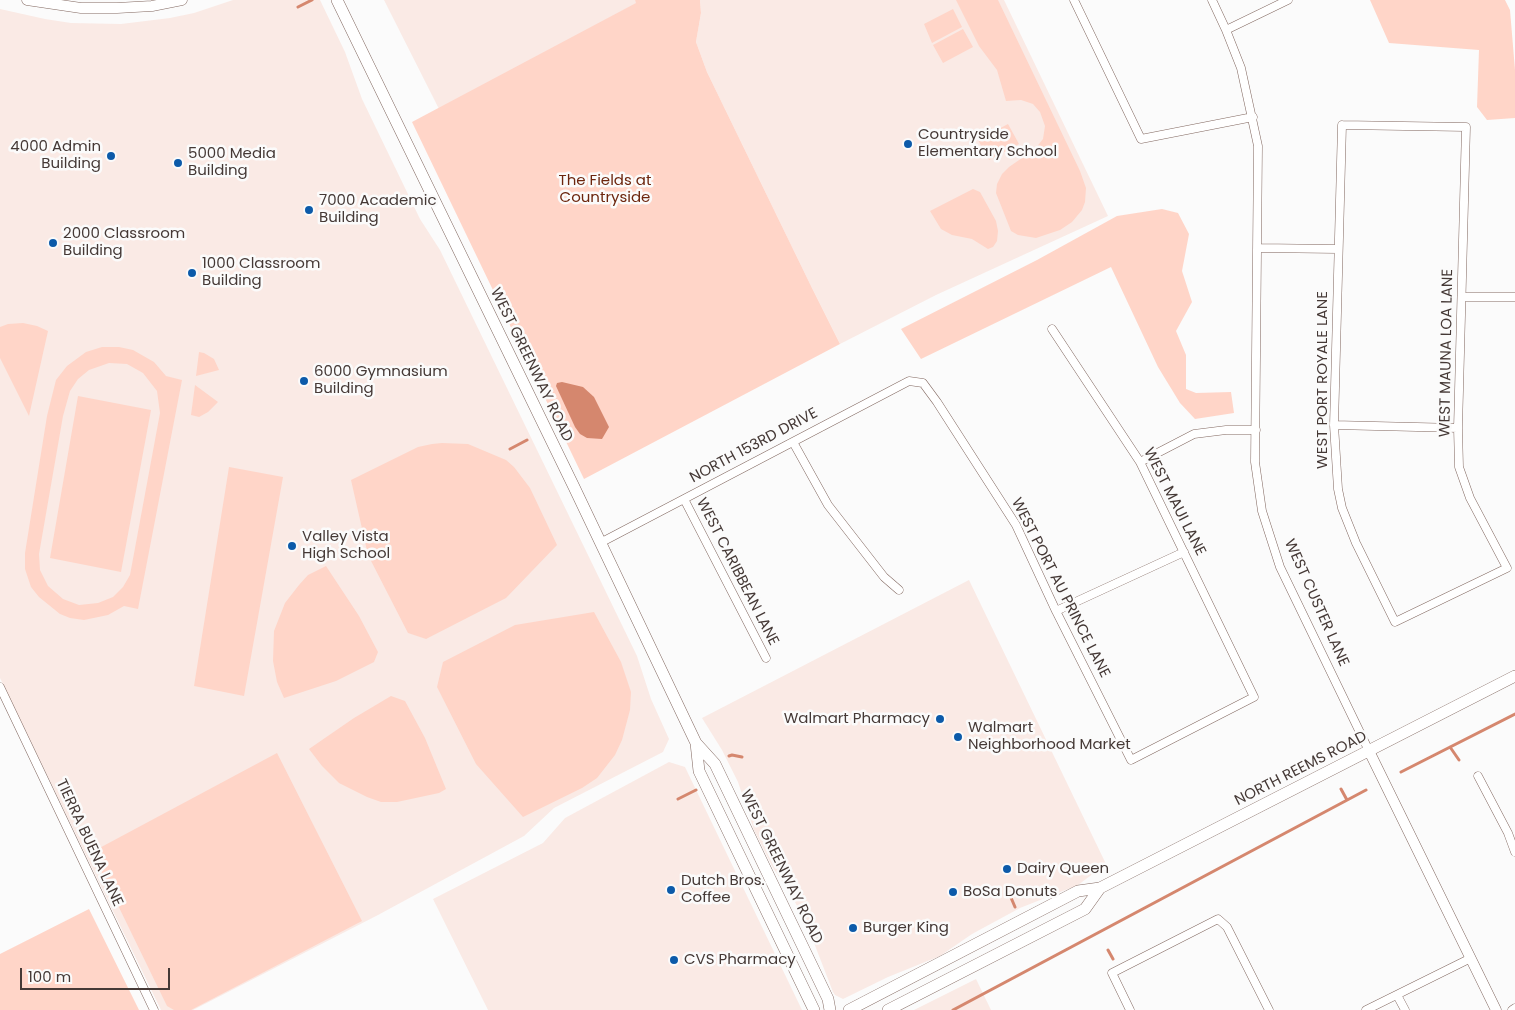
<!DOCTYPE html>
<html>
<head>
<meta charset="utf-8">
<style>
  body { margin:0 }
  #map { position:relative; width:1515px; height:1010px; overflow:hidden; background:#fbfbfb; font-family:Poppins,sans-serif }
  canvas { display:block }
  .scale { position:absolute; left:20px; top:968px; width:150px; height:22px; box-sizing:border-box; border:2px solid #453936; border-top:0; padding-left:6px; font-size:15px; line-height:18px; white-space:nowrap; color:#453936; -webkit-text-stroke:4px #fbfbfb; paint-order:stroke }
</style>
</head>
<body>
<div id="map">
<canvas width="1515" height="1010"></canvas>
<div class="scale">100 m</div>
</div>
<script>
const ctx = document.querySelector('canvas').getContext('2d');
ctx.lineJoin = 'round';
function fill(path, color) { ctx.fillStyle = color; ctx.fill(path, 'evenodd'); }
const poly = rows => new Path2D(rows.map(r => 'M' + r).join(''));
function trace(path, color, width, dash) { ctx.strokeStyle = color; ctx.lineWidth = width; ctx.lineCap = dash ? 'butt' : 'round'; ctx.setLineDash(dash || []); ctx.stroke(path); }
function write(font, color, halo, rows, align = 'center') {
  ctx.font = font + ' Poppins,sans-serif'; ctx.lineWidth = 5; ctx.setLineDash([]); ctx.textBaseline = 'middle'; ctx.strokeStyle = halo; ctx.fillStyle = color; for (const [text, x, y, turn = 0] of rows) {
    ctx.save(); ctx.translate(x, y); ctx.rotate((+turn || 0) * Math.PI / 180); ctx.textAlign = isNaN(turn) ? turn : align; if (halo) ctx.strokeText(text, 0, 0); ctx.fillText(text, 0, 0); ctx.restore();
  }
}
fill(poly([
  [233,0,320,0,345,52,362,99,420,219,440,250,637,656,651,699,669,739,663,752,554,808,524,836,378,915,193,1010,161,1010,0,678,0,9,45,19,71,23,121,24,170,18,194,13],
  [384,0,635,0,637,3,439,109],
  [700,0,1004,0,1108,216,936,295,840,344,812,288,707,72,696,42,701,13],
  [969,580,1106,864,1078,885,1020,908,972,934,940,956,888,977,843,999,835,995,833,992,809,930,792,896,773,868,754,830,738,782,722,750,702,718],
  [669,762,685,767,802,1010,488,1010,433,899,543,843,565,818],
  [976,979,991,1010,914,1010]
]), '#faeae5');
fill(poly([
  [635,0,700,0,701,13,696,42,707,72,812,288,840,344,584,479,412,122,636,3],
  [956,0,998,0,1080,171,1086,188,1085,202,1082,210,1072,222,1060,230,1036,238,1018,235,1011,231,996,193,997,184,1002,174,1009,167,1035,149,1043,139,1045,126,1040,112,1033,104,1021,100,1006,101,997,70,979,46],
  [1370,0,1505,0,1510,10,1515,70,1515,118,1487,120,1477,107,1479,50,1389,43],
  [953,9,962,27,932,43,924,24],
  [963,29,973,47,943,63,933,45],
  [1008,124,1019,144,989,160,978,140],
  [973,189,980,192,996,221,998,231,997,241,993,247,988,249,972,239,952,235,941,229,930,211],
  [1162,209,1178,213,1189,234,1182,271,1192,302,1176,331,1186,355,1186,389,1196,393,1231,392,1234,413,1195,419,1180,403,1158,367,1111,267,921,359,901,329,1037,260,1117,216],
  [23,323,37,326,48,331,29,416,0,358,0,327,8,324],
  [102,347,119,347,133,350,154,362,166,376,182,380,138,609,124,606,108,615,84,620,70,618,60,614,39,597,31,587,25,569,25,553,47,416,56,380,67,366,86,352],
  [109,363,127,364,143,373,157,391,160,413,130,575,123,587,113,597,98,603,79,605,63,599,48,586,40,570,39,554,63,416,70,391,78,379,89,370],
  [199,352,204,353,214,359,219,370,196,376],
  [195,385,218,402,208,412,199,417,191,415],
  [78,396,151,410,121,572,50,558],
  [442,443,468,444,506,460,514,467,530,488,557,545,506,598,426,639,408,633,368,555,351,480,418,447,432,444],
  [229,467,283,477,244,696,194,686],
  [326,566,359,616,378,652,374,662,336,681,284,698,277,682,273,661,274,631,285,603,299,585,308,575],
  [594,612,621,662,631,692,630,710,622,740,615,755,597,778,582,788,523,817,476,764,437,687,443,662,515,625],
  [391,696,405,701,425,738,446,789,439,793,397,802,381,802,367,797,339,783,322,766,309,749,354,718],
  [277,753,362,921,191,1010,174,1010,167,1006,92,852],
  [89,909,139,1010,0,1010,0,954]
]), '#ffd5c8');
fill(poly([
  [562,382,583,387,594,397,609,427,602,439,587,438,580,434,575,427,556,386,557,383]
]), '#d5876e');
trace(poly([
  [298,7,312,0],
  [510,449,527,440],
  [1450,747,1459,760],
  [729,756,732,755,742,757],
  [1401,772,1515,714],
  [1341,789,1347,800],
  [678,799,696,790],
  [1009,893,1015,907],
  [1108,950,1113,959],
  [953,1010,1366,790]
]), '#d5876e', 3);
const minor = poly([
  [1074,0,1141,139,1253,117],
  [1212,0,1226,30,1241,68,1258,146,1255,462,1262,511,1280,567,1369,751],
  [1226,30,1288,0],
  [1342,125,1466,127,1458,428,1459,467,1470,498,1507,568,1395,622,1356,543,1342,508,1338,489,1334,425,1342,125],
  [1258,248,1338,249],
  [1462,297,1515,297],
  [1334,425,1458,428],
  [793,442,828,505,884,577,899,590],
  [1140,462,1194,434,1226,430,1256,430],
  [684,499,766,658],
  [600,543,909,381,923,383,937,402,1016,525,1056,611,1131,760,1254,697,1140,462,1052,329],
  [1056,611,1184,552],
  [0,687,154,1010],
  [1478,776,1508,833,1515,852],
  [1397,995,1405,1010],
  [1130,1010,1112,973,1218,919,1227,927,1269,1010],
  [1366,1010,1471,958],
  [1512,1010,1515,1008]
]);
const tertiary = poly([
  [27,0,81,8,117,8,152,6,182,0],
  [1369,751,1496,1010]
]);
const secondary = poly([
  [337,0,574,487,696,743,715,764,828,999,830,1010],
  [696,743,699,771,814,1010],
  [849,1010,1078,891,1100,888,1515,676],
  [888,1010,1085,909,1100,888]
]);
trace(minor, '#826860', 9);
trace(tertiary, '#826860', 11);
trace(secondary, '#826860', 12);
trace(minor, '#fff', 8);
trace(tertiary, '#fff', 10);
trace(secondary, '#fff', 11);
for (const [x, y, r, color] of [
  [908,144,5,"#0c5aa9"],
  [111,156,5,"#0c5aa9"],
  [178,163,5,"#0c5aa9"],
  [309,210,5,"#0c5aa9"],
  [53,243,5,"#0c5aa9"],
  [192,273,5,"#0c5aa9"],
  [304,381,5,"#0c5aa9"],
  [292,546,5,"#0c5aa9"],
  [940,719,5,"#0c5aa9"],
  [958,737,5,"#0c5aa9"],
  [1007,869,5,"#0c5aa9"],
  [671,890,5,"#0c5aa9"],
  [953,892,5,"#0c5aa9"],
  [853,928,5,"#0c5aa9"],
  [674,960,5,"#0c5aa9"]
]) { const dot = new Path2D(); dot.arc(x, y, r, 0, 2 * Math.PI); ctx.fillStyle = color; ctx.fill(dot); trace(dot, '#fbfbfb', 2); }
write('15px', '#453936', '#fbfbfb', [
  ["Countryside",918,135],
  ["Elementary School",918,152],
  ["4000 Admin",101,147,"right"],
  ["Building",101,164,"right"],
  ["5000 Media",188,154],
  ["Building",188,171],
  ["7000 Academic",319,201],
  ["Building",319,218],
  ["2000 Classroom",63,234],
  ["Building",63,251],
  ["1000 Classroom",202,264],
  ["Building",202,281],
  ["6000 Gymnasium",314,372],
  ["Building",314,389],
  ["Valley Vista",302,537],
  ["High School",302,554],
  ["Walmart Pharmacy",930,719,"right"],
  ["Walmart",968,728],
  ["Neighborhood Market",968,745],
  ["Dairy Queen",1017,869],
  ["Dutch Bros.",681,881],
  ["Coffee",681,898],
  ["BoSa Donuts",963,892],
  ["Burger King",863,928],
  ["CVS Pharmacy",684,960]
], 'left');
write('15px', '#6d260e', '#fbfbfb', [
  ["The Fields at",605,181],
  ["Countryside",605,198]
]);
write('15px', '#453936', '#fbfbfb', [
  ["WEST MAUNA LOA LANE",1447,353,-89],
  ["WEST GREENWAY ROAD",531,365,64],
  ["WEST PORT ROYALE LANE",1323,380,-90],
  ["NORTH 153RD DRIVE",754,446,-28],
  ["WEST MAUI LANE",1174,502,63],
  ["WEST CARIBBEAN LANE",737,572,63],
  ["WEST PORT AU PRINCE LANE",1060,588,63],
  ["WEST CUSTER LANE",1316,603,66],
  ["NORTH REEMS ROAD",1301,769,-27],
  ["TIERRA BUENA LANE",89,843,65],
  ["WEST GREENWAY ROAD",781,867,64]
]);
</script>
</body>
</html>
